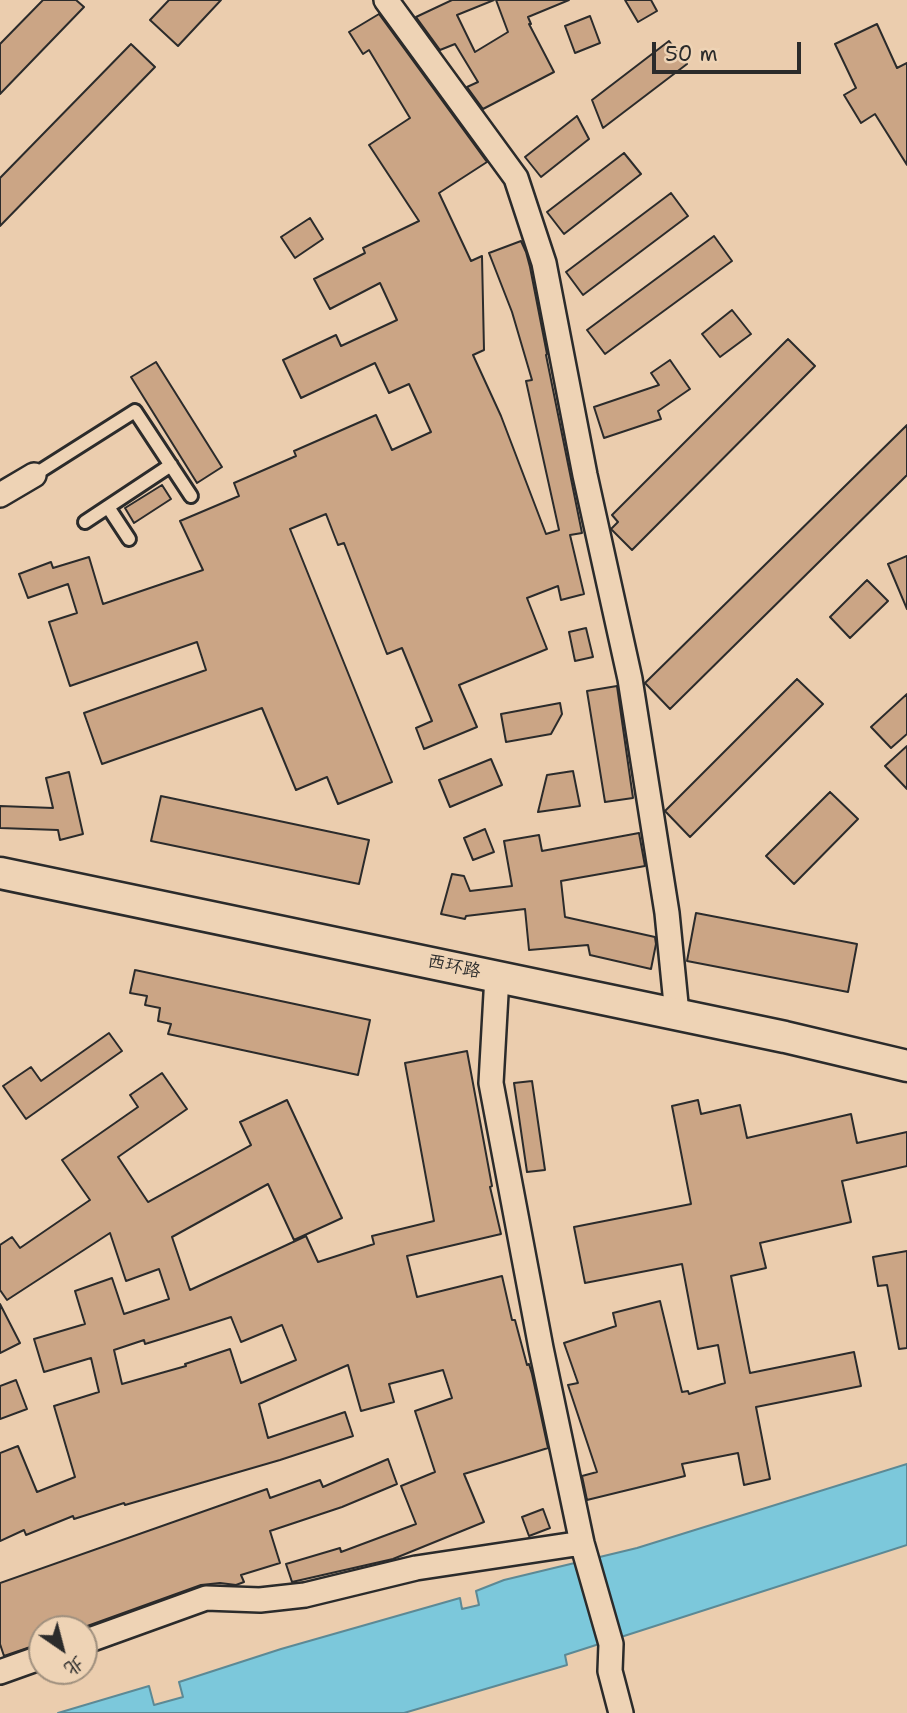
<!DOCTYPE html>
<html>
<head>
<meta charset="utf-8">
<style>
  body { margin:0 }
  #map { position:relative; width:907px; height:1713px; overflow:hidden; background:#ebcdae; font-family:"Shantell Sans","LXGW WenKai TC",sans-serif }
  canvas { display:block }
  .north { position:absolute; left:28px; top:1615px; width:70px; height:70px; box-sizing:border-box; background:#eed3b5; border:2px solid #a0907e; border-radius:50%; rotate:145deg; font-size:19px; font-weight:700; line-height:28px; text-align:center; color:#2b2b2b }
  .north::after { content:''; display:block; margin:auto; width:24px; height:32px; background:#2b2b2b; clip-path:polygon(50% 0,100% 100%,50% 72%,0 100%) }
  .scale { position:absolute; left:652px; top:42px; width:149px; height:32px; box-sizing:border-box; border:4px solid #2b2b2b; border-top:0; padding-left:9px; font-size:21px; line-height:24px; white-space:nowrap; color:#2b2b2b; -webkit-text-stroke:5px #eed3b5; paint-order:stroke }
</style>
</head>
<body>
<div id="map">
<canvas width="907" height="1713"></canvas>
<div class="north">北</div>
<div class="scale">50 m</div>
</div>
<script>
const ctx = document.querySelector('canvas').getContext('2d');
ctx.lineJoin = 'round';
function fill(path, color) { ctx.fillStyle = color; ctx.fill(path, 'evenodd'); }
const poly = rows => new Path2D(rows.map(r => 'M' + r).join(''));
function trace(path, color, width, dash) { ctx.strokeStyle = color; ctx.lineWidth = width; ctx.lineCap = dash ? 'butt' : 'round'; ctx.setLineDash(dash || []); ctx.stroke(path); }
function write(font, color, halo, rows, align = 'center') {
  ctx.font = font + ' "Shantell Sans","LXGW WenKai TC",sans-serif'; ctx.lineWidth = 5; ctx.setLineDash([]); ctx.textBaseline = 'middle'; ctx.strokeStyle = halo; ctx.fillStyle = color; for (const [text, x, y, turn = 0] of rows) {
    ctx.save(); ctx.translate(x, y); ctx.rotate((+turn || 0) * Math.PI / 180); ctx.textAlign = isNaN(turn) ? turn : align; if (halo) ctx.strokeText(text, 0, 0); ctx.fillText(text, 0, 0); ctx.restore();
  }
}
const water = poly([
  [907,1464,907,1545,565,1655,567,1665,404,1713,58,1713,149,1686,154,1705,183,1697,179,1682,281,1649,460,1598,462,1609,479,1605,476,1591,504,1580,637,1548,907,1464]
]);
fill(water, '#7cc8db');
trace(water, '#5c8995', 2);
const building = poly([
  [43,0,76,0,84,7,0,94,0,44,43,0],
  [169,0,221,0,178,46,150,20,169,0],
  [452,0,494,0,457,15,475,52,508,32,496,0,569,0,528,17,531,24,529,24,554,72,483,109,467,87,478,82,455,44,440,50,416,17,452,0],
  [625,0,651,0,657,11,638,22,625,0],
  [379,14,487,162,439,193,471,261,482,256,484,350,473,355,501,416,546,534,559,530,526,381,532,380,512,312,489,253,521,241,526,252,530,267,547,354,546,355,582,533,570,535,584,594,561,600,558,586,527,598,547,649,459,685,477,727,424,749,416,728,432,721,402,648,387,654,344,543,338,545,326,514,290,529,392,782,338,804,327,777,296,790,262,708,102,764,84,713,206,670,197,642,70,686,49,622,77,613,68,584,28,598,19,574,51,562,53,568,89,557,103,604,203,570,180,521,239,496,234,483,296,456,294,451,376,415,392,450,431,432,409,384,389,393,375,363,301,398,283,360,336,335,341,346,397,320,380,283,330,309,314,279,365,253,363,248,419,221,369,145,410,118,369,50,363,54,349,32,379,14],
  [590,16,600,43,575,53,565,26,590,16],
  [877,24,897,68,907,63,907,165,875,114,861,123,844,95,856,88,835,44,877,24],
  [669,41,687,64,603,128,592,100,669,41],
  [131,44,155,67,0,226,0,178,131,44],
  [577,116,589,139,541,177,525,157,577,116],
  [624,153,641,174,564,234,547,212,624,153],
  [671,193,688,216,583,295,566,272,671,193],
  [310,218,323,239,295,258,281,237,310,218],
  [714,236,732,261,605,354,587,330,714,236],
  [732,310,751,334,720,357,702,334,732,310],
  [788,339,815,366,632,550,611,529,618,522,612,515,788,339],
  [670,360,690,389,658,411,661,419,604,438,594,407,659,385,651,373,670,360],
  [156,362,222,467,197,483,131,377,156,362],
  [907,425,907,475,670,709,645,683,907,425],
  [162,485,171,499,134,523,125,508,162,485],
  [907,556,907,609,888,564,907,556],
  [867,580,888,601,850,638,830,617,867,580],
  [586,628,593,657,575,661,569,632,586,628],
  [797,679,823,704,690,837,665,811,797,679],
  [617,686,633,798,605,802,587,691,617,686],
  [907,694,907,734,891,748,871,727,907,694],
  [560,703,562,714,551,734,506,742,501,714,560,703],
  [907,746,907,789,885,766,907,746],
  [491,759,502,785,450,807,439,780,491,759],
  [573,771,580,806,538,812,547,775,573,771],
  [69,772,83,834,60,840,58,830,0,828,0,806,53,808,46,778,69,772],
  [830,792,858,819,794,884,766,856,830,792],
  [161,796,369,840,359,884,151,841,161,796],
  [485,829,494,852,473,860,464,838,485,829],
  [639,833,645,866,561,881,565,917,655,937,656,944,651,969,590,955,588,945,529,950,525,909,466,916,465,919,441,914,452,874,464,876,470,891,512,886,504,841,539,835,542,851,639,833],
  [696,913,857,944,848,992,687,961,696,913],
  [135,970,370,1020,358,1075,168,1034,171,1024,158,1021,160,1008,145,1005,147,996,130,993,135,970],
  [109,1033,122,1051,26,1119,3,1086,31,1067,41,1081,109,1033],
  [467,1051,492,1186,490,1187,501,1234,407,1256,417,1297,502,1276,512,1320,515,1320,527,1365,529,1364,532,1374,548,1448,464,1474,484,1522,393,1559,292,1582,286,1564,340,1548,341,1552,416,1524,401,1486,435,1472,415,1411,452,1398,443,1370,389,1384,394,1402,361,1411,348,1365,259,1404,268,1438,345,1412,353,1436,280,1460,125,1505,124,1503,74,1519,73,1516,26,1535,24,1530,0,1541,0,1453,18,1446,37,1492,75,1477,54,1406,99,1392,91,1358,44,1372,34,1339,85,1324,75,1291,112,1278,124,1314,169,1299,159,1269,126,1281,110,1233,7,1300,0,1290,0,1245,12,1237,20,1248,90,1200,62,1160,138,1107,130,1095,162,1073,187,1109,118,1157,148,1202,251,1145,240,1122,287,1100,342,1218,294,1240,268,1184,172,1237,190,1290,306,1236,318,1262,374,1244,372,1236,434,1221,405,1063,467,1051],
  [231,1317,241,1342,282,1325,296,1360,241,1383,230,1349,185,1364,186,1366,122,1384,114,1350,144,1340,145,1344,181,1333,231,1317],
  [532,1081,545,1170,527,1172,514,1083,532,1081],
  [698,1100,701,1114,740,1105,747,1138,851,1114,857,1143,907,1132,907,1166,842,1181,851,1222,760,1243,766,1268,731,1276,750,1373,854,1352,861,1386,756,1407,770,1479,744,1485,738,1453,682,1464,685,1476,587,1500,582,1476,597,1472,568,1385,578,1383,564,1343,616,1326,613,1313,660,1301,682,1392,688,1391,689,1394,725,1383,718,1345,698,1349,682,1264,585,1283,574,1227,691,1204,672,1106,698,1100],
  [907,1251,907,1348,899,1349,887,1285,878,1286,873,1257,907,1251],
  [0,1304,20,1343,0,1353,0,1304],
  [16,1380,27,1409,0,1419,0,1386,16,1380],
  [388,1459,397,1484,342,1507,270,1531,280,1563,241,1575,244,1582,236,1585,220,1583,201,1585,79,1629,42,1629,42,1643,4,1656,0,1644,0,1583,267,1489,270,1498,320,1480,323,1487,388,1459],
  [543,1509,550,1528,529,1536,522,1517,543,1509]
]);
fill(building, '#cba585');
trace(building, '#2b2b2b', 2);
const service = poly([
  [34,475,135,411,191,496],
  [108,507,129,539],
  [85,522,171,465]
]);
const minor = poly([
  [386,0,516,178,544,263,585,475,630,679,667,913,677,1014],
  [0,495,34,475],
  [497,976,491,1083,541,1348,582,1543,611,1644,610,1671,621,1713],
  [84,1642,206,1598,260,1600,305,1595,416,1568,582,1543],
  [0,1672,42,1657]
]);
const tertiary = poly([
  [0,873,785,1037,907,1066]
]);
trace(service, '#2b2b2b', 18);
trace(minor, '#2b2b2b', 28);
trace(tertiary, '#2b2b2b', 35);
trace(service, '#eed3b5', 12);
trace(minor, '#eed3b5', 23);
trace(tertiary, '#eed3b5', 30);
write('18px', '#2b2b2b', '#eed3b5', [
  ["西环路",454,967,12]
]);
</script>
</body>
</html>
